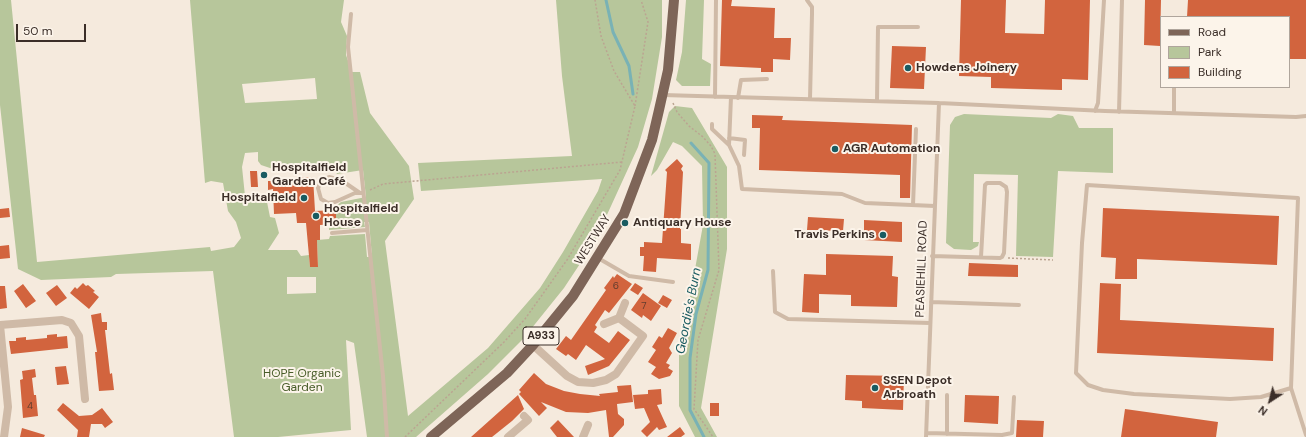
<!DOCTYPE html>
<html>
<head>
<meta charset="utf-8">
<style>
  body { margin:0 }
  #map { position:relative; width:1306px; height:437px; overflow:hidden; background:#f5eadd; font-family:"DM Sans",sans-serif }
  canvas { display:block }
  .legend { position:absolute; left:1160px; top:16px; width:130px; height:72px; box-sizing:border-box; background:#fcf4ea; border:1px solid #afa59c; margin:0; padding:5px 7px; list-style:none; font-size:12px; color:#3b2e28 }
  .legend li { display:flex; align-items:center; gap:8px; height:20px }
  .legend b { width:20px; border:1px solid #afa59c }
  .north { position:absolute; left:1250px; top:381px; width:40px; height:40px; -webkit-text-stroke:3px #fcf4ea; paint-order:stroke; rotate:216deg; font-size:11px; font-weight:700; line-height:16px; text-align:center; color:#3b2e28 }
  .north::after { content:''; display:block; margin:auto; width:14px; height:18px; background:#3b2e28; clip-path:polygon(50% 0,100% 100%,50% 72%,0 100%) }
  .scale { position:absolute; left:16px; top:24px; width:70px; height:18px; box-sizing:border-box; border:2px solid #3b2e28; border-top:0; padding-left:5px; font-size:12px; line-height:14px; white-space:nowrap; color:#3b2e28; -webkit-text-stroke:3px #fcf4ea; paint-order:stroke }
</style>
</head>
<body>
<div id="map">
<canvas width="1306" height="437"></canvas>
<ul class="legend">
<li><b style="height:5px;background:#7e6558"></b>Road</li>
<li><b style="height:11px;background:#b7c69b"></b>Park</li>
<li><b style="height:11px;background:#d2643e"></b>Building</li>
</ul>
<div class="north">N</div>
<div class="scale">50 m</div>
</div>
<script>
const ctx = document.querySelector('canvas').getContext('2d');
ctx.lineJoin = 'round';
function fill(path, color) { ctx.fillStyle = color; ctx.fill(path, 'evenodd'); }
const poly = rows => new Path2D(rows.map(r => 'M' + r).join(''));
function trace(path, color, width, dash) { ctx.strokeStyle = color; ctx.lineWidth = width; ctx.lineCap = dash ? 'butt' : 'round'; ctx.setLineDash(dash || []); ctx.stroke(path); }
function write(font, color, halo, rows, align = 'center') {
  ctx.font = font + ' "DM Sans",sans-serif'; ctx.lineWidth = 4; ctx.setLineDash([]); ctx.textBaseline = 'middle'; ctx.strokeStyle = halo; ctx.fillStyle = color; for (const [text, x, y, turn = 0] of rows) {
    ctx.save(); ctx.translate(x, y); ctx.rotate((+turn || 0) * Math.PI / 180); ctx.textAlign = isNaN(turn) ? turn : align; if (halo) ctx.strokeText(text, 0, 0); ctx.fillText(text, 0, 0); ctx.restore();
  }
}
fill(poly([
  [0,0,11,0,37,262,210,247,211,251,234,247,241,238,236,222,228,211,223,183,211,181,205,183,190,0,344,0,341,22,347,36,346,55,352,72,360,72,370,113,409,166,414,199,385,241,408,416,488,348,540,288,563,252,598,191,602,179,421,191,418,163,572,156,562,76,556,0,662,0,662,37,652,99,638,147,595,241,564,288,523,339,488,374,416,437,367,437,354,343,346,340,351,430,278,437,234,437,213,271,116,274,111,277,41,280,18,269,0,105],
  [315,78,317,99,245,103,242,84],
  [258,152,258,161,261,165,276,170,334,168,337,174,363,170,366,197,341,202,336,206,332,211,336,211,336,224,329,225,329,230,365,227,364,222,369,222,372,257,367,257,365,234,330,236,329,239,317,240,318,267,310,267,309,255,301,256,297,250,268,250,279,233,275,218,270,217,267,202,257,202,245,196,242,167,245,153],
  [287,277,316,277,316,293,287,294],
  [686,0,704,0,702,59,711,64,710,86,682,86,676,80,682,52],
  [675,106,692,108,727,167,727,249,701,408,717,437,695,437,679,406,679,344,686,319,703,225,702,166,682,146,673,142,657,170,651,176,669,112],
  [964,114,1051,118,1058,114,1073,116,1079,128,1113,128,1113,173,1058,171,1053,257,1016,256,1018,175,974,174,973,242,979,242,978,246,971,250,954,249,946,243,950,125,955,117]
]), '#b7c69b');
trace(poly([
  [606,0,613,32,629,66,633,94],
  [691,143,709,163,708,270,696,314,690,358,690,410,704,437]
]), '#79b2b5', 3);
fill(poly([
  [722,0,732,0,731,6,775,8,774,38,791,38,790,60,773,59,773,72,761,72,761,68,720,66],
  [961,0,1006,0,1005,33,1044,34,1045,0,1090,0,1088,80,1062,79,1062,90,991,88,991,77,959,76],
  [1145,0,1161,0,1160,46,1144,45],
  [1188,0,1306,0,1306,59,1289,59,1289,17,1187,17],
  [892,46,926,47,924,89,890,88],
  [752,115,783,116,782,120,912,125,910,198,900,198,900,175,759,170,760,128,752,128],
  [677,159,683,166,681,169,683,172,680,229,681,229,681,243,691,244,691,260,657,258,656,272,643,271,644,256,640,256,640,247,644,247,644,242,662,243,667,172,665,170],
  [250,171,257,171,258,187,251,187],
  [313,177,315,211,336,210,336,224,320,225,320,240,317,240,318,267,310,267,306,223,297,223,296,213,274,214,273,189,268,190,268,181,275,181,277,179],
  [9,208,10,217,0,218,0,209],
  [1103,208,1279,216,1277,265,1137,259,1137,279,1115,279,1116,258,1101,257],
  [808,217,844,219,843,231,807,230],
  [864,220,902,222,902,242,864,240],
  [9,245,10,258,0,259,0,246],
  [826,254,893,256,892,276,898,277,897,307,851,306,851,295,819,294,819,313,802,312,804,274,826,275],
  [969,263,1018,265,1018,277,968,276],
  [617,274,632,284,609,313,605,310,595,325,597,327,594,332,609,343,618,331,630,340,609,366,588,375,585,366,605,359,586,345,576,360,568,354,566,356,556,349,566,336,571,340,606,290,604,288,613,276,614,278],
  [83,283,86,286,88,285,95,291,93,292,99,297,89,309,70,293,75,287,77,289],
  [635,283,643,288,638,295,630,290],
  [1100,283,1121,284,1120,320,1274,328,1273,361,1097,353],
  [23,284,36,301,26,308,14,291],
  [57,285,67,298,56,306,46,293],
  [0,286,5,286,7,308,0,309],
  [643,293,661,306,651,321,643,315,642,318,631,310],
  [663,295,672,300,667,308,658,303],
  [101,313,102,322,107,322,107,330,105,330,110,374,112,373,114,390,99,391,95,352,97,352,91,315],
  [668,328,677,333,669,348,672,353,666,363,670,365,668,368,673,371,670,376,659,379,651,374,656,367,648,362,656,350,652,347,659,336,662,338],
  [57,334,57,337,67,336,68,348,11,354,9,341,16,341,16,338,26,337,26,340,47,338,47,335],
  [66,366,69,384,57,385,55,367],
  [35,369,36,377,32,378,34,395,36,395,38,416,23,418,20,380,23,379,22,371],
  [534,373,546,384,564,391,580,394,600,396,599,394,618,392,617,386,631,385,633,402,617,404,618,414,624,419,624,425,613,437,609,437,606,410,588,413,566,412,541,402,547,408,539,416,519,394,521,392,519,390],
  [846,375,904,376,903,410,862,408,862,401,845,400],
  [661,389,662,404,657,405,667,427,659,430,657,427,647,437,641,431,650,422,644,408,635,409,633,395,648,394,648,390],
  [518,395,524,409,512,421,492,437,471,437],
  [965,395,999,396,998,424,964,422],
  [63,403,79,416,92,415,102,408,113,422,105,428,102,424,91,424,89,437,77,437,78,430,57,410],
  [710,403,719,403,719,416,710,416],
  [1125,409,1218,422,1216,437,1121,437],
  [558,420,574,437,557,437,553,432,550,428],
  [1017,420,1044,421,1043,437,1016,437],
  [680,427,685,434,681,437,667,437],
  [22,428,45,435,44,437,20,437]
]), '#d2643e');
trace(poly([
  [673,103,677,112,689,126,703,137,711,146,715,154,719,270,698,340,694,409,713,437],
  [635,106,648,22,641,0],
  [370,190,383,184,622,162],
  [1008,258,1053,260],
  [405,437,504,342,525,319,567,260,620,170,635,106,614,71,601,36,595,0]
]), '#bba491', 1.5, [2, 2]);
trace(poly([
  [807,0,812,7,812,14,810,99],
  [351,14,348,47,383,376,387,437],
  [663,95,939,103,1105,111,1296,117,1306,116],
  [715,97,716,0],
  [731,97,729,145,739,166,742,189,842,194,865,203,935,206],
  [738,98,741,80,767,79],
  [877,101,878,27,918,27],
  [1095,111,1098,103,1104,0],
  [1119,112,1122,0],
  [1174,113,1174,87],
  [712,124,712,129,729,145],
  [729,138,745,140,744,155],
  [360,193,341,180,329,177,322,180,318,188,321,199,328,203,335,202,355,193,363,193],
  [913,205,916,129],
  [332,233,367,230],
  [932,256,1000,258,1002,257,1004,253,1007,192,1006,187,1000,183,987,183,985,185,981,257],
  [598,258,629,276,673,282],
  [773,271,775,312,788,319,930,323],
  [931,302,1019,305],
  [1291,388,1298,198,1087,185,1082,243,1076,373,1088,385,1103,390,1134,394,1230,399,1261,397,1291,388,1306,435],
  [927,433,1002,435,1012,433,1014,397],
  [947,434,947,395],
  [926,437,939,103]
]), '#cfbaa7', 4);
trace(poly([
  [604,324,619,318,625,303],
  [0,325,62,320,71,323,79,336,85,399],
  [0,325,8,407,4,437],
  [533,345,567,376,578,382,593,383,606,380,616,374,643,336,619,318],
  [508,437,528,420,524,416],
  [583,437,588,425]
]), '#cfbaa7', 8);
trace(poly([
  [431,437,507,373,533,345,573,296,624,214,652,140,659,110,668,70,674,0]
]), '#7e6558', 10);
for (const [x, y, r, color] of [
  [908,68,4,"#195b61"],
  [835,149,4,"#195b61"],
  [264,175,4,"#195b61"],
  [304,198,4,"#195b61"],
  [316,216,4,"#195b61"],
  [625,223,4,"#195b61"],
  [883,235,4,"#195b61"],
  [875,388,4,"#195b61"]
]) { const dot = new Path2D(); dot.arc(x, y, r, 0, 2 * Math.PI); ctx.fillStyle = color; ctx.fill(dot); trace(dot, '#fcf4ea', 1.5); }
write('10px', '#613c2e', null, [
  ["6",616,286],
  ["7",644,306],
  ["4",30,406]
]);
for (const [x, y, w] of [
  [541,336,36]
]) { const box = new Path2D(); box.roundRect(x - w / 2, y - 9, w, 18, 3); ctx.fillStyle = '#fcf4ea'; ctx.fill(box); trace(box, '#3b2e28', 1); }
write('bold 11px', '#3b2e28', null, [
  ["A933",541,336]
]);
write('bold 12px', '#3b2e28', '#fcf4ea', [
  ["Howdens Joinery",916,68],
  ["AGR Automation",843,149],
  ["Hospitalfield",272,168],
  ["Garden Café",272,182],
  ["Hospitalfield",296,198,"right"],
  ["Hospitalfield",324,209],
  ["House",324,223],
  ["Antiquary House",633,223],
  ["Travis Perkins",875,235,"right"],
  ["SSEN Depot",883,381],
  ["Arbroath",883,395]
], 'left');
write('12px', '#3b2e28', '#fcf4ea', [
  ["WESTWAY",593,240,-58],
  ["PEASIEHILL ROAD",922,269,-88]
]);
write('12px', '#485c29', '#fcf4ea', [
  ["HOPE Organic",302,374],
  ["Garden",302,388]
]);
write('italic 13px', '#195b61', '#fcf4ea', [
  ["Geordie's Burn",689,311,-79]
]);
</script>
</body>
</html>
